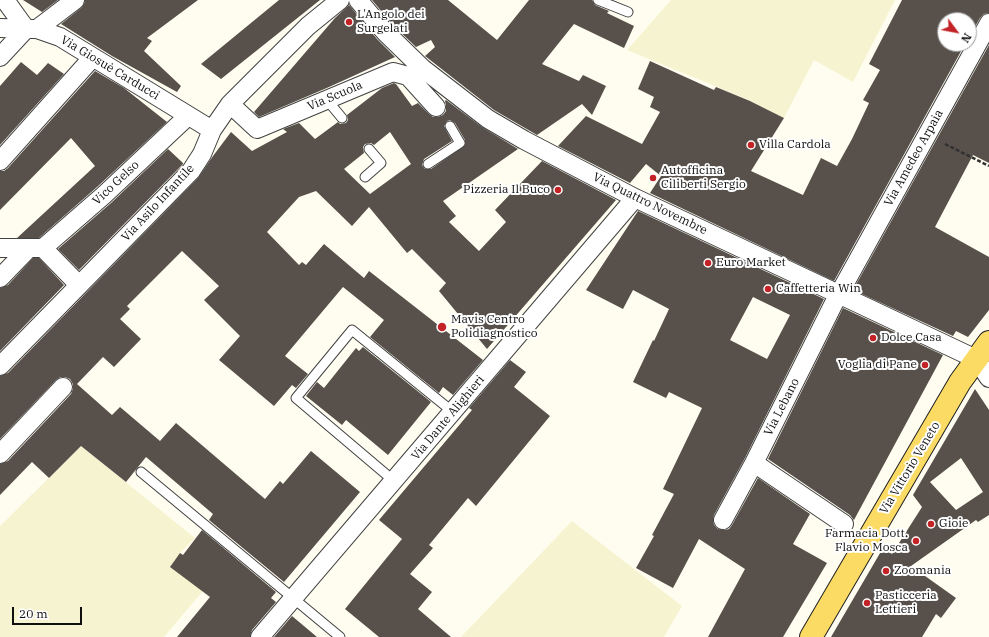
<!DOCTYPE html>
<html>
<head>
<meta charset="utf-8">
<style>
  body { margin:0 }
  #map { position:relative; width:989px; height:637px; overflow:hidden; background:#fffdf0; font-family:"IBM Plex Serif",serif }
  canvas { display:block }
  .north { position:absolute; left:937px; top:12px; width:40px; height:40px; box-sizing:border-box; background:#fff; border:1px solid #9f9f9f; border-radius:50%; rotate:122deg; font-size:11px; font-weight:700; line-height:16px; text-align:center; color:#0f0f0f }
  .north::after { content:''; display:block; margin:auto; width:14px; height:18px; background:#c32326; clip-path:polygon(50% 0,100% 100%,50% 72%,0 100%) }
  .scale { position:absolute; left:12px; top:607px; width:70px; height:18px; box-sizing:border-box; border:2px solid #0f0f0f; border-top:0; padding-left:5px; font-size:12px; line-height:14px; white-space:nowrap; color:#0f0f0f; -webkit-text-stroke:3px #fff; paint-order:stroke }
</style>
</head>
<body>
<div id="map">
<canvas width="989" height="637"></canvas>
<div class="north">N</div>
<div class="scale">20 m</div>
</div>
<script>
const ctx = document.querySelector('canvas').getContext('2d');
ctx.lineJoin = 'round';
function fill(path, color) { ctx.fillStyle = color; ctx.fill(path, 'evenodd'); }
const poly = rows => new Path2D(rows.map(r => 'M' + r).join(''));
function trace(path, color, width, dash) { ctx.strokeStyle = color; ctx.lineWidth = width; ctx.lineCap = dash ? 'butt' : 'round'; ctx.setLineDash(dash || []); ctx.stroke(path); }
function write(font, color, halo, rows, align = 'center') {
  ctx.font = font + ' "IBM Plex Serif",serif'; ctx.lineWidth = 4; ctx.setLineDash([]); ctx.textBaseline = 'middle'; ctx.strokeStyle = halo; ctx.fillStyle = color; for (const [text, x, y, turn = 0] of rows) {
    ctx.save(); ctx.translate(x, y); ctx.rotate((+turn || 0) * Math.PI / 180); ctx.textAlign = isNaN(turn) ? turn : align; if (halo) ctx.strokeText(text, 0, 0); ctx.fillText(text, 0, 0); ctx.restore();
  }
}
fill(poly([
  [671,0,895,0,853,82,814,60,784,118,749,100,627,50],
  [81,446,195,538,180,553,203,591,164,637,0,637,0,526],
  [572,521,682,606,664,637,461,637]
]), '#f6f4d0');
fill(poly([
  [23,0,58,0,42,12],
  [85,0,198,0,147,38,152,41,144,51,181,86,177,92,112,56,61,24,81,8,84,4],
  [279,0,320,0,221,79,201,64],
  [372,0,448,0,497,40,529,0,592,0,595,5,609,11,607,13,634,26,624,48,574,24,542,64,579,81,583,75,606,86,592,115,582,104,537,135,494,110,425,56,435,47,431,40,416,47,393,25],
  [902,0,989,0,989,13,984,14,980,18,969,37,969,20,945,20,945,44,965,44,834,281,650,193,661,176,646,164,630,183,558,146,586,116,642,144,660,112,650,107,654,97,638,89,650,61,714,90,716,87,750,101,784,118,751,171,803,195,821,158,837,166,852,139,869,103,863,100,880,70,869,64],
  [349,5,377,39,395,57,329,87,259,117,254,112,335,18],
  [989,45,989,163,973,155,935,227,989,257,989,310,968,337,956,331,953,336,853,290],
  [21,62,37,75,48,63,64,74,0,145,0,86],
  [95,71,124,88,167,122,97,187,39,238,17,238,95,166,71,138,0,210,0,171,4,171,8,168],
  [394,83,396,84,412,106,418,103,429,114,433,117,438,117,443,115,446,111,446,105,445,101,446,100,482,127,518,149,443,201,456,216,449,222,479,251,506,222,495,210,542,161,616,200,487,349,439,291,446,283,412,249,407,253,369,207,352,226,316,191,299,197,267,232,299,265,302,262,306,265,324,244,364,278,369,271,483,360,453,395,443,387,439,393,370,337,384,320,343,287,285,356,308,374,296,388,292,385,274,406,219,360,240,336,204,300,219,286,182,251,127,306,130,309,120,319,141,339,114,367,103,357,77,384,112,415,120,407,160,441,176,423,265,499,280,481,283,484,311,451,360,492,284,582,209,520,213,514,146,457,126,482,81,446,49,478,32,462,0,495,0,464,8,461,71,394,73,389,73,384,70,379,65,377,60,377,56,380,0,439,0,376,8,373,198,178,213,156,231,132,252,151,287,132,283,129,299,123,315,139,338,122,340,124,346,123,348,120,347,115,382,88],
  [450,120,455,123,465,140,465,145,431,169,425,169,422,165,424,159,452,141,444,126,447,121],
  [390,132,411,164,370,194,344,169,364,153,363,147,365,144,371,143,374,145],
  [168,149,183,163,183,164,79,270,58,249,111,203],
  [638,211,824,299,745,458,714,515,713,520,714,525,718,529,724,530,729,529,732,525,758,478,810,514,793,544,827,563,783,637,708,637,745,569,699,539,673,588,636,568,654,536,652,535,674,494,663,489,702,408,669,392,666,398,633,382,653,340,654,341,669,309,633,290,623,309,586,290],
  [753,297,790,315,767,359,730,340],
  [33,258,39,258,64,285,0,351,0,288,8,285],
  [843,308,943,355,854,520,850,515,768,459],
  [363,347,431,402,388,455,346,420,342,425,306,396,317,382,324,388,356,348,359,351],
  [510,360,526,372,514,387,550,416,476,506,468,498,429,545,433,548,410,574,432,592,418,609,451,637,379,637,345,609,402,539,379,520,472,410,469,408],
  [975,389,989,410,989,515,978,522,976,520,911,566,956,598,941,618,936,614,922,637,831,637,883,548,892,554,922,507,913,495],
  [961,458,983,492,956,510,930,482],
  [202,530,276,592,271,598,276,602,252,630,250,637,177,637,210,597,170,567,180,553,183,555],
  [292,616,317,637,274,637]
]), '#58504b');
const service = poly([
  [598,0,628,12],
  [327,100,342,118],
  [428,164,460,143,450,126],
  [365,177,381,163,369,149],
  [141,472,340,637],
  [394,481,296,398,352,330,453,412]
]);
const minor = poly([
  [358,0,385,32,422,68,488,119,524,140,635,198,976,359,989,378],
  [0,28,37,29,60,37,212,130],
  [37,29,75,0],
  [0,57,26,29,5,0],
  [230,104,257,129,393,72,408,76,436,107],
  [0,161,93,57],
  [0,248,43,248,79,285],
  [43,248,104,195,188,116],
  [0,278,29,248],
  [0,366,191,171,202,154,212,130,230,104,308,26,340,0],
  [0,454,63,387],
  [754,463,844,524],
  [723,520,754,463,834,303,989,23],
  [260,637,635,198]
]);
const primary = poly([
  [811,637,960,382,989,342]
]);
trace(service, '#424242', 11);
trace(minor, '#424242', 20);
trace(primary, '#202020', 24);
trace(poly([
  [945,144,989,166]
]), '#313131', 2.5, [4, 2]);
trace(service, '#fff', 9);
trace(minor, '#fff', 18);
trace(primary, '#fbdb64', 22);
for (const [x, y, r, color] of [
  [349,22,4,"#c32326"],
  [751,145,4,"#c32326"],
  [653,178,4,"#c32326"],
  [558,190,4,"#c32326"],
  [708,263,4,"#c32326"],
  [768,289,4,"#c32326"],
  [442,327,5,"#c32326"],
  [873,338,4,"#c32326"],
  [925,365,4,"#c32326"],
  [931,524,4,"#c32326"],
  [916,541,4,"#c32326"],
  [886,571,4,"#c32326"],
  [867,603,4,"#c32326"]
]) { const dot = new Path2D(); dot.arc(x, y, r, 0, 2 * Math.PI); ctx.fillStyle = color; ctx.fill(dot); trace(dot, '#fff', 1.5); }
write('12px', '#0f0f0f', '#fff', [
  ["L'Angolo dei",357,15],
  ["Surgelati",357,29],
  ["Villa Cardola",759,145],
  ["Autofficina",661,171],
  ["Ciliberti Sergio",661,185],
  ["Pizzeria Il Buco",550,190,"right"],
  ["Euro Market",716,263],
  ["Caffetteria Win",776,289],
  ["Mavis Centro",451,320],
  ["Polidiagnostico",451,334],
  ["Dolce Casa",881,338],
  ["Voglia di Pane",917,365,"right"],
  ["Gioie",939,524],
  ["Farmacia Dott.",908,534,"right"],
  ["Flavio Mosca",908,548,"right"],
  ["Zoomania",894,571],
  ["Pasticceria",875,596],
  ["Lettieri",875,610]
], 'left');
write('12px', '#0f0f0f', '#fff', [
  ["Via Giosuè Carducci",110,68,31],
  ["Via Scuola",335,96,-23],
  ["Via Amedeo Arpaia",914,158,-61],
  ["Vico Gelso",116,183,-43],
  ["Via Asilo Infantile",158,203,-47],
  ["Via Quattro Novembre",650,204,26],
  ["Via Lebano",782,407,-63],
  ["Via Dante Alighieri",448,418,-50],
  ["Via Vittorio Veneto",910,468,-59]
]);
</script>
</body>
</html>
